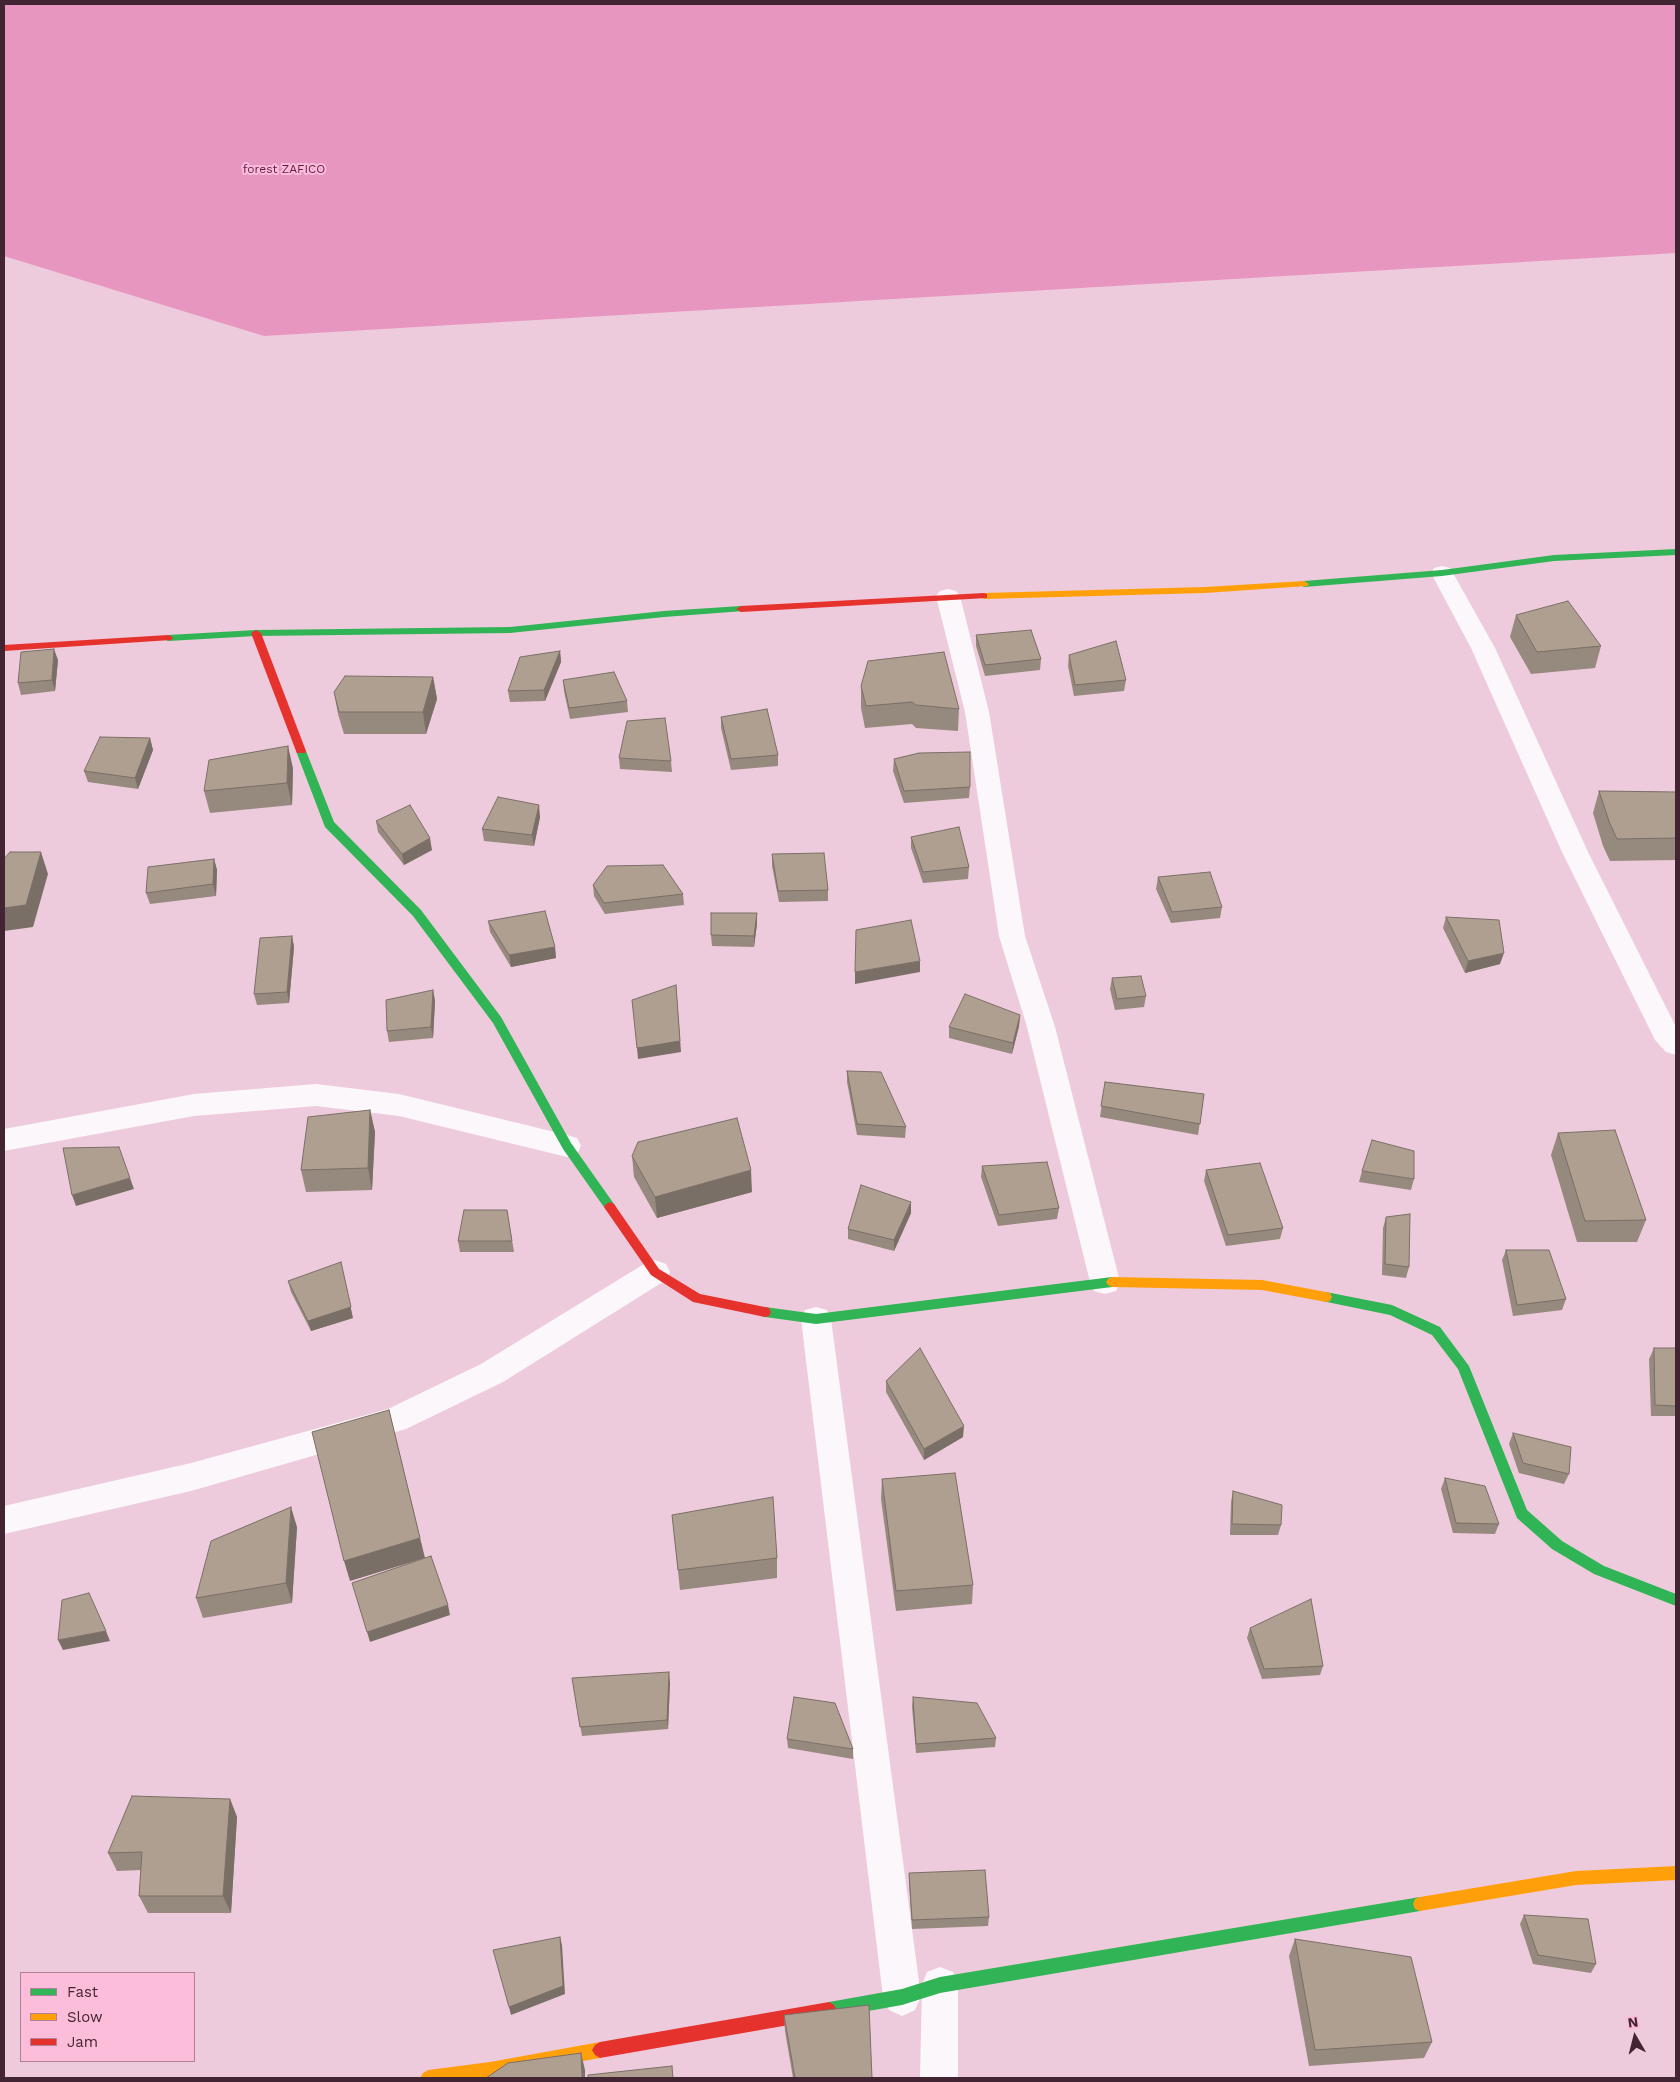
<!DOCTYPE html>
<html>
<head>
<meta charset="utf-8">
<style>
  body { margin:0 }
  #map { position:relative; width:1680px; height:2082px; overflow:hidden; background:#eecbdc; font-family:"Work Sans",sans-serif }
  canvas { display:block }
  .frame { position:absolute; inset:0; border:5px solid #422433; pointer-events:none }
  .legend { position:absolute; left:20px; top:1972px; width:175px; height:90px; box-sizing:border-box; background:#fcbddb; border:1px solid #b28098; margin:0; padding:6px 9px; list-style:none; font-size:15px; color:#422433 }
  .legend li { display:flex; align-items:center; gap:10px; height:25px }
  .legend b { width:25px; border:1px solid #b28098 }
  .north { position:absolute; left:1610px; top:2012px; width:50px; height:50px; -webkit-text-stroke:4px #fcbddb; paint-order:stroke; rotate:352deg; font-size:14px; font-weight:700; line-height:20px; text-align:center; color:#422433 }
  .north::after { content:''; display:block; margin:auto; width:18px; height:22px; background:#422433; clip-path:polygon(50% 0,100% 100%,50% 72%,0 100%) }
</style>
</head>
<body>
<div id="map">
<canvas width="1680" height="2082"></canvas>
<div class="frame"></div>
<ul class="legend">
<li><b style="height:6px;background:#30b455"></b>Fast</li>
<li><b style="height:6px;background:#ff9f0a"></b>Slow</li>
<li><b style="height:6px;background:#e5322d"></b>Jam</li>
</ul>
<div class="north">N</div>
</div>
<script>
const ctx = document.querySelector('canvas').getContext('2d');
ctx.lineJoin = 'round';
function fill(path, color) { ctx.fillStyle = color; ctx.fill(path, 'evenodd'); }
const poly = rows => new Path2D(rows.map(r => 'M' + r).join(''));
function trace(path, color, width, dash) { ctx.strokeStyle = color; ctx.lineWidth = width; ctx.lineCap = dash ? 'butt' : 'round'; ctx.setLineDash(dash || []); ctx.stroke(path); }
function write(font, color, halo, rows, align = 'center') {
  ctx.font = font + ' "Work Sans",sans-serif'; ctx.lineWidth = 4; ctx.setLineDash([]); ctx.textBaseline = 'middle'; ctx.strokeStyle = halo; ctx.fillStyle = color; for (const [text, x, y, turn = 0] of rows) {
    ctx.save(); ctx.translate(x, y); ctx.rotate((+turn || 0) * Math.PI / 180); ctx.textAlign = isNaN(turn) ? turn : align; if (halo) ctx.strokeText(text, 0, 0); ctx.fillText(text, 0, 0); ctx.restore();
  }
}
fill(poly([
  [4,4,1676,4,1676,253,264,336,4,256]
]), '#e796c0');
fill(poly([
  [1442,566,1450,568,1453,573,1495,648,1588,852,1676,1027,1676,1055,1666,1052,1655,1040,1562,852,1471,648,1431,573,1434,568,1442,566],
  [948,589,956,591,960,596,989,712,1025,936,1055,1027,1120,1282,1116,1291,1105,1294,1094,1291,1090,1282,1027,1027,999,936,965,712,936,596,940,591,948,589],
  [316,1084,399,1094,567,1135,577,1138,581,1146,577,1154,567,1157,399,1116,316,1106,194,1116,4,1151,4,1129,194,1094,316,1084],
  [655,1260,666,1264,670,1272,666,1280,503,1382,406,1429,191,1491,4,1534,4,1506,191,1463,388,1409,481,1364,644,1264,655,1260],
  [816,1307,827,1310,831,1319,921,1997,915,2010,902,2016,889,2010,883,1997,801,1319,805,1310,816,1307],
  [940,1967,953,1972,958,1985,958,2078,920,2078,922,1985,927,1972,940,1967]
]), '#fcf7fa');
fill(poly([
  [1676,549,1676,555,1554,561,1442,576,1304,587,1299,584,1304,581,1442,570,1554,555,1676,549],
  [741,606,746,609,744,611,664,617,510,633,256,636,168,641,163,638,168,635,256,630,510,627,664,611,741,606],
  [301,748,306,751,334,822,421,910,501,1017,571,1143,614,1204,616,1207,614,1210,606,1210,563,1149,493,1023,413,916,325,827,296,751,301,748],
  [1112,1277,1116,1279,1118,1282,1116,1285,1112,1287,816,1324,765,1317,761,1316,759,1312,761,1308,765,1307,816,1314,1112,1277],
  [1326,1292,1392,1305,1440,1327,1469,1366,1527,1510,1562,1541,1604,1566,1676,1594,1676,1606,1594,1574,1552,1549,1517,1518,1458,1369,1432,1335,1390,1315,1322,1301,1320,1297,1322,1293,1326,1292],
  [1420,1897,1425,1899,1427,1904,1425,1909,1420,1911,940,1993,902,2005,829,2018,824,2015,821,2010,824,2005,829,2002,902,1989,940,1977,1420,1897]
]), '#30b455');
fill(poly([
  [1304,581,1309,584,1307,586,1205,593,984,599,979,596,984,593,1205,587,1304,581],
  [1112,1277,1262,1280,1326,1292,1330,1293,1332,1297,1330,1301,1326,1302,1262,1290,1112,1287,1108,1285,1106,1282,1108,1279,1112,1277],
  [1676,1866,1676,1880,1576,1885,1420,1911,1415,1909,1413,1904,1415,1899,1420,1897,1576,1871,1676,1866],
  [600,2042,605,2045,608,2050,605,2055,600,2058,486,2078,420,2078,423,2073,428,2070,490,2062,600,2042]
]), '#ff9f0a');
fill(poly([
  [984,593,987,594,987,598,741,612,736,609,741,606,984,593],
  [256,630,261,633,306,751,305,753,297,753,296,751,251,633,256,630],
  [168,635,171,636,173,638,171,640,4,651,4,645,168,635],
  [610,1202,614,1204,659,1269,700,1294,765,1307,769,1308,771,1312,769,1316,765,1317,693,1302,651,1275,606,1210,604,1207,606,1204,610,1202],
  [829,2002,834,2005,837,2010,834,2015,829,2018,600,2058,595,2055,592,2050,595,2045,600,2042,829,2002]
]), '#e5322d');
fill(poly([
  [1516,615,1601,646,1595,668,1531,674,1510,637],
  [976,635,1041,659,1040,670,985,676,976,646],
  [560,651,561,662,545,701,510,702,508,691],
  [1069,655,1126,680,1124,691,1074,696,1068,666],
  [58,660,55,691,21,695,18,683],
  [433,677,437,699,426,734,344,734,338,714,334,692],
  [563,680,627,701,628,712,570,719,564,691],
  [861,686,959,709,958,731,916,728,912,724,865,728,861,708],
  [721,717,778,755,778,766,731,770,721,728],
  [150,738,153,750,138,789,88,782,84,771],
  [619,758,671,761,672,772,620,769],
  [894,759,970,787,969,798,904,803,893,771],
  [293,768,292,805,210,813,204,791],
  [1599,791,1676,792,1676,860,1610,861,1603,846,1593,813],
  [540,817,534,846,484,841,482,829],
  [376,821,432,850,404,865,378,832],
  [911,837,969,867,968,879,923,883,911,848],
  [772,854,828,890,828,901,779,902,772,866],
  [214,859,217,870,216,896,150,904,146,893],
  [1158,877,1222,907,1220,918,1171,923,1156,889],
  [593,885,683,894,684,905,605,914,594,896],
  [757,913,757,924,754,947,712,946,711,935],
  [1446,917,1500,964,1465,973,1443,928],
  [488,921,555,947,556,958,511,967,490,932],
  [292,936,294,947,289,1003,257,1005,254,994],
  [1112,978,1146,996,1144,1007,1115,1010,1110,989],
  [433,990,435,1001,433,1038,389,1042,387,1031],
  [1020,1015,1019,1026,1012,1054,949,1038,949,1027],
  [847,1071,906,1127,905,1138,857,1135,847,1082],
  [1105,1082,1204,1094,1198,1135,1100,1117],
  [370,1110,375,1132,372,1190,306,1192,301,1170],
  [1558,1133,1646,1220,1637,1242,1577,1242,1551,1155],
  [632,1156,752,1192,657,1218,634,1177],
  [982,1166,1059,1208,1057,1219,998,1226,981,1177],
  [1206,1170,1283,1228,1280,1239,1226,1246,1204,1181],
  [1362,1171,1414,1179,1411,1190,1359,1182],
  [507,1210,514,1252,460,1252,458,1241],
  [911,1213,894,1251,848,1239,848,1229],
  [1386,1217,1409,1267,1406,1278,1382,1275,1383,1228],
  [1506,1250,1566,1299,1562,1310,1513,1316,1502,1260],
  [288,1281,353,1318,311,1331,291,1292],
  [1654,1348,1676,1348,1676,1416,1651,1416,1649,1359],
  [886,1381,963,1437,924,1460,886,1392],
  [1513,1433,1569,1474,1564,1484,1519,1473,1509,1444],
  [1445,1478,1499,1524,1495,1534,1453,1533,1441,1489],
  [882,1479,973,1585,972,1604,896,1611,881,1499],
  [1233,1491,1281,1525,1278,1535,1230,1535,1231,1502],
  [672,1515,777,1558,777,1578,680,1590],
  [297,1527,292,1603,203,1618,196,1598],
  [1250,1628,1323,1666,1320,1675,1262,1679,1247,1638],
  [572,1678,670,1682,668,1729,582,1736],
  [913,1697,996,1738,995,1747,916,1753,912,1707],
  [787,1739,853,1749,853,1759,788,1748],
  [230,1799,237,1817,231,1913,148,1913,139,1896,141,1870,117,1871,108,1853],
  [909,1873,989,1917,988,1926,912,1929,909,1882],
  [1524,1915,1596,1964,1591,1973,1533,1964,1520,1924],
  [1295,1939,1432,2042,1424,2058,1309,2066,1289,1956],
  [784,2015,872,2078,793,2078,785,2031]
]), '#96897d');
fill(poly([
  [54,649,58,660,55,691,52,680],
  [560,651,561,662,545,701,544,690],
  [433,677,437,699,426,734,423,712],
  [150,738,153,750,138,789,135,778],
  [288,746,293,768,292,805,287,783],
  [539,805,540,817,534,846,532,835],
  [430,838,432,850,404,865,402,854],
  [41,852,48,874,33,927,4,931,4,908],
  [214,859,217,870,216,896,213,884],
  [757,913,757,924,754,947,754,936],
  [292,936,294,947,289,1003,287,992],
  [555,947,556,958,511,967,509,955],
  [1504,953,1500,964,1465,973,1468,961],
  [920,961,920,972,855,984,855,972],
  [676,985,681,1052,638,1059,637,1048],
  [433,990,435,1001,433,1038,431,1027],
  [1020,1015,1019,1026,1012,1054,1013,1043],
  [370,1110,375,1132,372,1190,368,1168],
  [751,1170,752,1192,657,1218,655,1197],
  [130,1178,134,1189,76,1206,72,1195],
  [911,1202,911,1213,894,1251,894,1240],
  [341,1262,353,1318,311,1331,308,1321],
  [389,1410,425,1558,350,1581,344,1561],
  [964,1426,963,1437,924,1460,924,1449],
  [291,1507,297,1527,292,1603,286,1583],
  [448,1605,450,1615,370,1642,367,1632],
  [106,1631,110,1641,63,1650,58,1640],
  [669,1672,670,1682,668,1729,667,1720],
  [230,1799,237,1817,231,1913,223,1896],
  [560,1937,562,1945,565,1994,511,2015,509,2007],
  [581,2053,585,2070,585,2078,582,2078]
]), '#7a6f66');
const building = poly([
  [1568,601,1601,646,1537,652,1516,615,1568,601],
  [1031,630,1041,659,985,665,976,635,1031,630],
  [1116,641,1126,680,1075,685,1069,655,1116,641],
  [54,649,52,680,18,683,21,652,54,649],
  [560,651,544,690,508,691,520,657,560,651],
  [944,652,959,709,916,705,912,702,866,706,861,686,868,661,944,652],
  [614,672,627,701,569,708,563,680,614,672],
  [345,676,433,677,423,712,339,712,334,692,345,676],
  [767,709,778,755,731,759,721,717,767,709],
  [665,718,671,761,619,758,627,721,665,718],
  [100,737,150,738,135,778,84,771,100,737],
  [288,746,287,783,204,791,209,760,288,746],
  [970,752,970,787,904,791,894,759,919,753,970,752],
  [1599,791,1676,792,1676,838,1617,839,1610,824,1599,791],
  [498,797,539,805,532,835,482,829,498,797],
  [410,805,430,838,402,854,376,821,410,805],
  [959,827,969,867,923,872,911,837,959,827],
  [10,852,41,852,26,905,4,908,4,859,10,852],
  [824,853,828,890,778,891,772,854,824,853],
  [214,859,213,884,146,893,148,867,214,859],
  [663,865,683,894,604,903,593,885,607,866,663,865],
  [1210,872,1222,907,1172,912,1158,877,1210,872],
  [545,911,555,947,509,955,488,921,545,911],
  [711,913,757,913,754,936,711,935,711,913],
  [1446,917,1499,920,1504,953,1468,961,1446,917],
  [911,920,920,961,855,972,856,930,911,920],
  [292,936,287,992,254,994,260,938,292,936],
  [1141,976,1146,996,1117,999,1112,978,1141,976],
  [676,985,680,1041,637,1048,632,1000,676,985],
  [433,990,431,1027,387,1031,386,1000,433,990],
  [965,994,1020,1015,1013,1043,949,1027,965,994],
  [847,1071,881,1072,906,1127,857,1124,847,1071],
  [1105,1082,1204,1094,1200,1124,1101,1106,1105,1082],
  [370,1110,368,1168,301,1170,308,1117,370,1110],
  [737,1118,751,1170,655,1197,632,1156,638,1142,737,1118],
  [1615,1130,1646,1220,1585,1221,1558,1133,1615,1130],
  [1372,1140,1414,1151,1414,1179,1362,1171,1372,1140],
  [119,1147,130,1178,72,1195,63,1148,119,1147],
  [1047,1162,1059,1208,999,1215,982,1166,1047,1162],
  [1260,1163,1283,1228,1228,1235,1206,1170,1260,1163],
  [861,1185,911,1202,894,1240,848,1229,861,1185],
  [464,1210,507,1210,512,1241,458,1241,464,1210],
  [1410,1214,1409,1267,1385,1264,1386,1217,1410,1214],
  [1506,1250,1549,1250,1566,1299,1517,1305,1506,1250],
  [341,1262,351,1307,308,1321,288,1281,341,1262],
  [920,1348,964,1426,924,1449,886,1381,920,1348],
  [1654,1348,1676,1348,1676,1406,1655,1405,1654,1348],
  [389,1410,420,1538,344,1561,312,1432,389,1410],
  [1513,1433,1571,1447,1569,1474,1523,1463,1513,1433],
  [955,1473,973,1585,896,1591,882,1479,955,1473],
  [1445,1478,1485,1486,1499,1524,1456,1523,1445,1478],
  [1233,1491,1282,1505,1281,1525,1232,1524,1233,1491],
  [773,1497,777,1558,678,1570,672,1515,773,1497],
  [291,1507,286,1583,196,1598,211,1541,291,1507],
  [431,1556,448,1605,367,1632,352,1583,431,1556],
  [89,1593,106,1631,58,1640,62,1600,89,1593],
  [1311,1599,1323,1666,1264,1669,1250,1628,1311,1599],
  [669,1672,667,1720,580,1727,572,1678,669,1672],
  [794,1697,835,1703,853,1749,787,1739,794,1697],
  [913,1697,977,1703,996,1738,916,1744,913,1697],
  [132,1796,230,1799,223,1896,139,1896,142,1852,108,1853,132,1796],
  [985,1870,989,1917,912,1920,909,1873,985,1870],
  [1524,1915,1588,1919,1596,1964,1538,1955,1524,1915],
  [560,1937,563,1986,509,2007,493,1950,560,1937],
  [1295,1939,1411,1957,1432,2042,1315,2050,1295,1939],
  [869,2005,872,2078,795,2078,784,2015,869,2005],
  [581,2053,582,2078,486,2078,508,2063,581,2053],
  [672,2066,673,2078,588,2078,588,2075,672,2066]
]);
fill(building, '#af9f91');
trace(building, '#7a6f66', 1);
write('12px', '#611742', '#fcbddb', [
  ["forest ZAFICO",284,169]
]);
</script>
</body>
</html>
